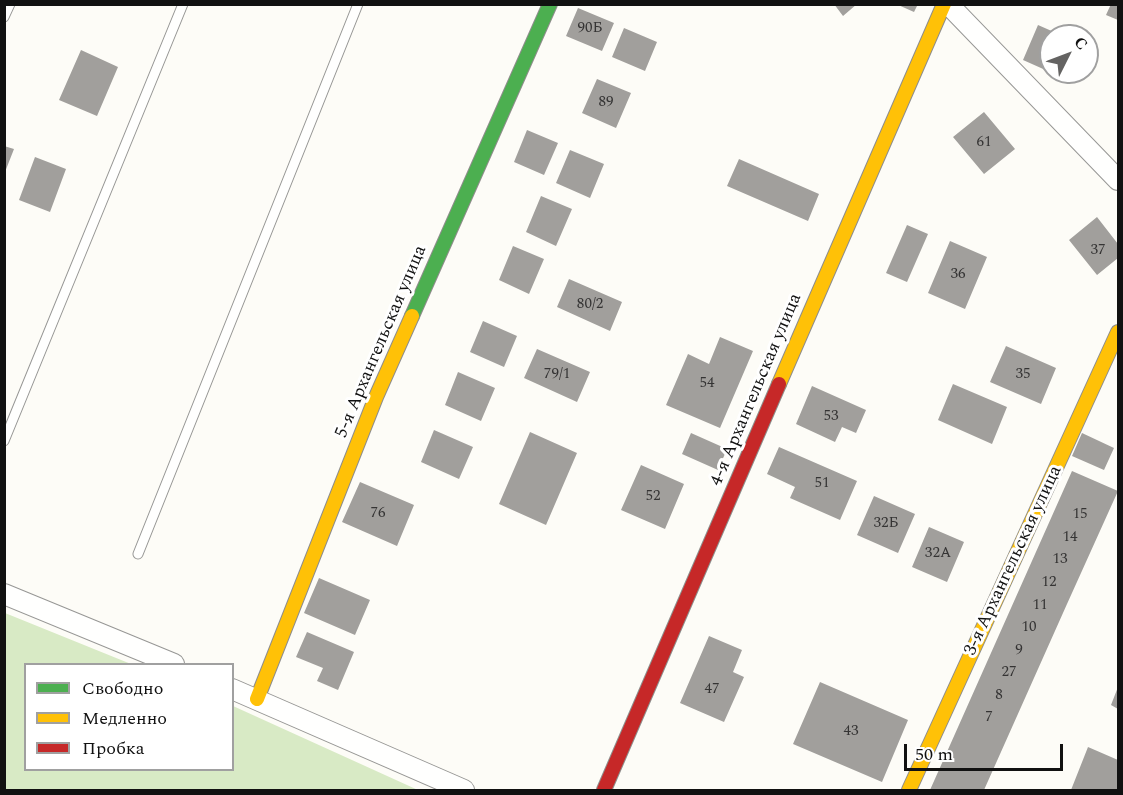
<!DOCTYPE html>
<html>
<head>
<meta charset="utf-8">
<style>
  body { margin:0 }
  #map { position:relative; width:1123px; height:795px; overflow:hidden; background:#fdfcf7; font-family:Spectral,serif }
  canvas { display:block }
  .frame { position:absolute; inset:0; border:6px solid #111; pointer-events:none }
  .legend { position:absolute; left:24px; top:663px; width:210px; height:108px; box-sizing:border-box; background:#fff; border:2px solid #a0a0a0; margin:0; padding:8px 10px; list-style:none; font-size:18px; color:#111 }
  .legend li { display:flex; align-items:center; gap:12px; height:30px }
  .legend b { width:30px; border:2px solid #a0a0a0 }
  .north { position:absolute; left:1039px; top:24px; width:60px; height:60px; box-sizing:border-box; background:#fff; border:2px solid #a0a0a0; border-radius:50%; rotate:48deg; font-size:16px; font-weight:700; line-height:24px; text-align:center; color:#111 }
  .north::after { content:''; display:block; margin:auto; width:21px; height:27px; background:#646362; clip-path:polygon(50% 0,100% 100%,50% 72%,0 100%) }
  .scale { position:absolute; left:904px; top:744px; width:159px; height:27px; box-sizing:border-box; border:3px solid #111; border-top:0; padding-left:8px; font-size:18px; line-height:21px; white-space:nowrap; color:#111; -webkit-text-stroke:4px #fff; paint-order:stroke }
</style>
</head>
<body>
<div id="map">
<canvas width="1123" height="795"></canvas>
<div class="frame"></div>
<ul class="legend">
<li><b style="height:8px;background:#4caf50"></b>Свободно</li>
<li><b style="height:8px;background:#ffc107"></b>Медленно</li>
<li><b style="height:8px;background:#c62828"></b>Пробка</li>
</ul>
<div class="north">С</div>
<div class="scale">50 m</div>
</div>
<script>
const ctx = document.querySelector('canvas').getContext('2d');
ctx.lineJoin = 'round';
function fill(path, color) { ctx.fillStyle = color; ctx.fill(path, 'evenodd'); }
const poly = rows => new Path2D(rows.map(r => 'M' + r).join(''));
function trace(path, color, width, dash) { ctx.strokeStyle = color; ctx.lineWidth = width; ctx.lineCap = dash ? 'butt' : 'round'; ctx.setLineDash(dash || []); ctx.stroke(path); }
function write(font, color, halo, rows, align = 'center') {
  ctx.font = font + ' Spectral,serif'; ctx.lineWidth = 6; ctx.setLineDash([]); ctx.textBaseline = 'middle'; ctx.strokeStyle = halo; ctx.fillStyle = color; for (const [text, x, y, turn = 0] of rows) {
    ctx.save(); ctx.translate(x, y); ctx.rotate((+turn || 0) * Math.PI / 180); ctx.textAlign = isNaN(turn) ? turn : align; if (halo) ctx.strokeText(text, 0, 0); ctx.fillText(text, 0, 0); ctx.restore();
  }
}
fill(poly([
  [5,613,131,664,26,664,26,770,232,770,233,706,418,790,5,790]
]), '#d8eac5');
fill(poly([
  [834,4,857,4,843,16],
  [896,4,918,4,914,12],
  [1111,4,1118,4,1118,20,1106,15],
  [578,8,614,23,602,51,566,36],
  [1038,25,1063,36,1051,36,1051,72,1061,72,1059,76,1023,60],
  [624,28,657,42,645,71,612,57],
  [81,50,118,67,97,116,59,100],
  [597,79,631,93,616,128,582,113],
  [984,112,1015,149,984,174,953,137],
  [527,130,558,143,544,175,514,162],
  [4,146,14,149,5,172,4,172],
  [570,150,604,164,590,198,556,183],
  [35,157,66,169,50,212,19,200],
  [739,159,819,194,808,221,727,186],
  [541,196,572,209,556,246,526,232],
  [1097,217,1118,244,1118,258,1097,275,1069,240],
  [907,225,928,234,907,282,886,273],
  [950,241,987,257,965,309,928,293],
  [513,246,544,259,529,294,499,280],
  [569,279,622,302,610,331,557,307],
  [483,321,517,336,504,367,470,352],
  [720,337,753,351,720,428,666,405,688,354,709,364],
  [1006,346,1056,368,1041,404,990,382],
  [537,349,590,372,577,402,524,378],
  [458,372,495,388,481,421,445,405],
  [953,384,1007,407,992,444,938,420],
  [812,386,866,410,856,433,842,427,835,442,796,424],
  [434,430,473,447,459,479,421,462],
  [530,432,577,453,546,525,499,504],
  [691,433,727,449,718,470,682,454],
  [1082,433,1114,448,1104,470,1072,456],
  [779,447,857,481,840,520,790,498,795,487,767,474],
  [641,465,684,484,665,529,621,510],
  [1072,471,1118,491,1067,604,984,790,930,790],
  [360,482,414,505,397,546,342,522],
  [874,496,915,514,898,553,857,535],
  [929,527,964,542,947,582,912,567],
  [319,578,370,600,355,635,304,613],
  [307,632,354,652,338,690,317,681,323,668,296,657],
  [709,636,742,650,733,672,744,677,724,722,680,703],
  [820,682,908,720,882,782,793,744],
  [1118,687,1118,709,1111,705],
  [1088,747,1118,760,1118,790,1071,790]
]), '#a19f9c');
const lane = poly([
  [4,17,10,4],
  [4,441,183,4],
  [138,554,358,4]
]);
const street = poly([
  [948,4,1118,180],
  [4,594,174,664],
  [232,689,464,790]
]);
const fast = poly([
  [412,316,550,4]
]);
const slow = poly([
  [779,384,944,4],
  [257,699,376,397,412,316],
  [909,790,1118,332]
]);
const jam = poly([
  [604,790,779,384]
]);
trace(lane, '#979795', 11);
trace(street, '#979795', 22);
trace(fast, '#8e8d8b', 16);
trace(slow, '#8e8d8b', 16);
trace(jam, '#8e8d8b', 16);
trace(lane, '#fffffe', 9);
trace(street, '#fffffe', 20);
trace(fast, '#4caf50', 14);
trace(slow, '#ffc107', 14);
trace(jam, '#c62828', 14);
write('15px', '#353434', null, [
  ["90Б",590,29],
  ["89",606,103],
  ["61",984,143],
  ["37",1098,251],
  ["36",958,275],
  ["80/2",590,305],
  ["79/1",557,375],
  ["35",1023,375],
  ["54",707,384],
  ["53",831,417],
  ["51",822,484],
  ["52",653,497],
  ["76",378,514],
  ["15",1080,515],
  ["32Б",886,524],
  ["14",1070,538],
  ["32А",938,554],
  ["13",1060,560],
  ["12",1049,583],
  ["11",1040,606],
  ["10",1029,628],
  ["9",1019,651],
  ["27",1009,673],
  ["47",712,690],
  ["8",999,696],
  ["7",989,718],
  ["43",851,732]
]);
write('18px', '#111', '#fff', [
  ["5-я Архангельская улица",382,342,-67],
  ["4-я Архангельская улица",757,390,-67],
  ["3-я Архангельская улица",1014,561,-65]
]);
</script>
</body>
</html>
